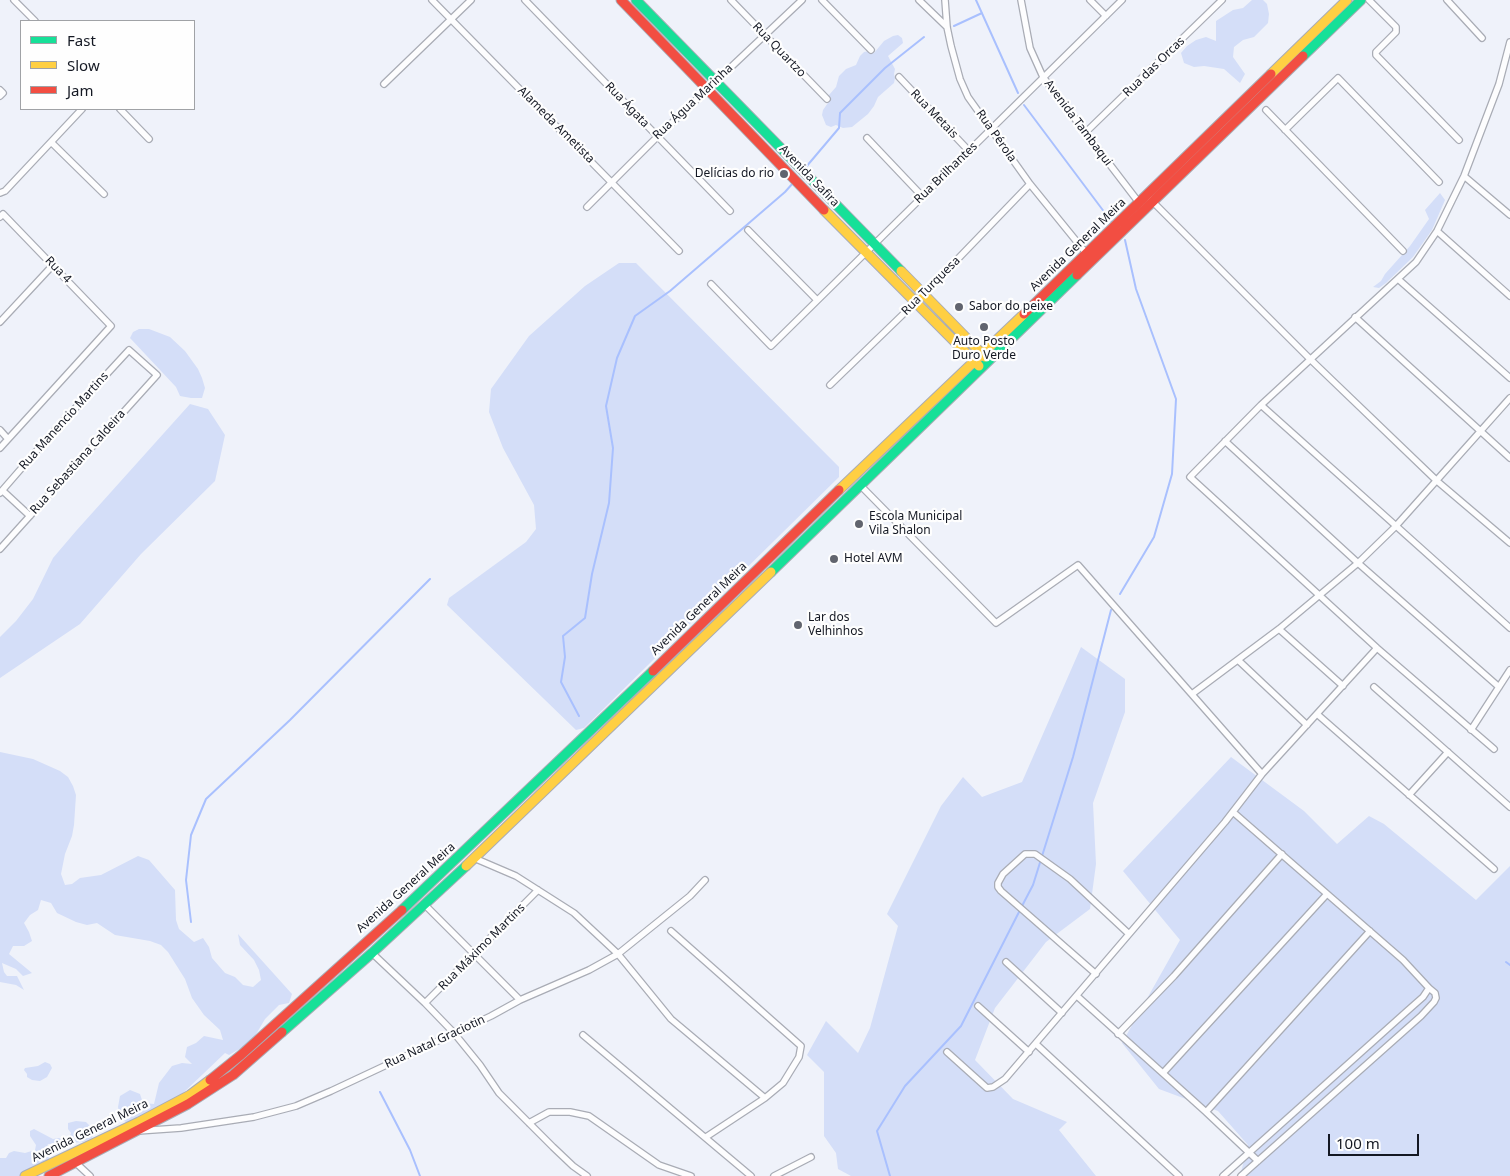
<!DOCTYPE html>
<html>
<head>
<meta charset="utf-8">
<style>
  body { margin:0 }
  #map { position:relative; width:1510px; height:1176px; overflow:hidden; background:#eff2fa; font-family:"Noto Sans",sans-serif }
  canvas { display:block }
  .legend { position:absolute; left:20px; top:20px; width:175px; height:90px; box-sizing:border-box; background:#fefefe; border:1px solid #a0a2a6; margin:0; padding:6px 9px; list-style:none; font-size:15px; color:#141823 }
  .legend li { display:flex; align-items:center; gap:10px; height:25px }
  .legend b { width:25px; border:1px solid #a0a2a6 }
  .scale { position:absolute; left:1328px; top:1134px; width:91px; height:22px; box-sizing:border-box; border:2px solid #141823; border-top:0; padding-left:6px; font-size:15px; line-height:18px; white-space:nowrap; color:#141823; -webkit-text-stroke:4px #fefefe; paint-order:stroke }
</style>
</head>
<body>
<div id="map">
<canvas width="1510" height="1176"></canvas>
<ul class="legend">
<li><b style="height:6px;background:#16e098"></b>Fast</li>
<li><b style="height:6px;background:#ffcf43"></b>Slow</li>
<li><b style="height:6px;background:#f24e42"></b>Jam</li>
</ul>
<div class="scale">100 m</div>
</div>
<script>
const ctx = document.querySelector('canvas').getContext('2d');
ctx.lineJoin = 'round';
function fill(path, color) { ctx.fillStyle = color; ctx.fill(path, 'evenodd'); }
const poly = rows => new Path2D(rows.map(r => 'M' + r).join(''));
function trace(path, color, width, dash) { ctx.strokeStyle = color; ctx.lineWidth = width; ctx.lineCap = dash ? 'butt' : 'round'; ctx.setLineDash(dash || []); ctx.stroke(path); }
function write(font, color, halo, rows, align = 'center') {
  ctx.font = font + ' "Noto Sans",sans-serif'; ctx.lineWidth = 4.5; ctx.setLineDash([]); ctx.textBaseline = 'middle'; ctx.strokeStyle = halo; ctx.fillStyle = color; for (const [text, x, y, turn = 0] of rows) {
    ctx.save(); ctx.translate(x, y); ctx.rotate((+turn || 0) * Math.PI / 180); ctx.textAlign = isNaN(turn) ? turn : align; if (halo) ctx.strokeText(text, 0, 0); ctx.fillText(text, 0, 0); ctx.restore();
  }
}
fill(poly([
  [1252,0,1263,0,1267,4,1269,14,1268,23,1254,37,1243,40,1234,47,1233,57,1245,74,1240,83,1224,69,1204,66,1194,67,1184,63,1181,53,1187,46,1196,40,1206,37,1216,41,1216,21,1233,10,1243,8],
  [898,35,902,38,903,43,888,56,895,69,894,74,895,78,894,83,878,97,874,106,868,114,852,127,843,128,836,125,831,127,826,125,822,115,823,110,830,100,829,95,836,87,839,76,846,69,856,65,860,56,864,52,869,51,874,53,884,41,893,36],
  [1440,193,1445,200,1432,230,1413,257,1386,283,1379,288,1373,287,1381,281,1385,274,1410,246,1429,219,1425,210],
  [619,263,636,263,839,467,839,477,584,728,576,730,447,605,449,598,526,542,536,529,534,505,503,448,489,412,491,389,529,336,585,286],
  [139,329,149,329,170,337,185,351,198,369,202,378,205,388,202,398,191,398,180,396,176,387,130,338,133,332],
  [190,404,208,409,225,435,215,481,141,554,80,624,0,678,0,637,16,621,33,599,53,558,76,531],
  [1081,647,1125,679,1125,712,1093,803,1096,864,1090,909,1046,942,995,1008,975,1060,1013,1099,1067,1122,1059,1130,1096,1176,851,1176,838,1169,836,1153,824,1136,824,1072,807,1055,826,1021,858,1053,870,1028,898,926,887,914,941,806,963,777,982,797,1022,782],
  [0,752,33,759,60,771,68,777,73,786,76,795,74,825,72,836,65,854,61,874,65,885,72,884,80,878,101,875,138,856,149,860,175,890,176,920,179,929,194,942,203,938,209,947,212,958,225,973,235,977,243,985,253,987,261,980,259,970,254,960,240,945,238,934,292,994,289,1003,279,1005,265,1019,255,1036,248,1044,229,1055,225,1053,181,1095,128,1124,120,1117,118,1107,120,1096,130,1090,140,1094,143,1103,154,1104,159,1083,172,1066,182,1063,192,1064,185,1057,187,1047,196,1043,204,1036,223,1040,220,1030,204,1015,192,998,185,979,168,952,161,945,150,941,115,935,97,923,87,925,76,922,57,913,51,903,41,900,38,910,30,915,24,923,29,932,32,941,24,946,13,946,9,954,32,973,23,976,16,969,2,963,4,972,7,976,17,976,24,990,16,985,0,982],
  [1231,757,1304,811,1337,844,1369,816,1384,824,1476,900,1510,866,1510,1176,1240,1176,1248,1145,1218,1111,1159,1089,1122,1043,1180,940,1123,871],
  [45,1062,50,1064,52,1068,47,1077,40,1081,32,1080,27,1077,27,1074,24,1070,25,1068,38,1066],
  [76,1121,86,1122,93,1129,94,1133,92,1138,83,1142,48,1144,46,1149,49,1159,47,1164,20,1176,0,1176,0,1158,6,1158,9,1153,14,1151,25,1153,35,1150,36,1145,30,1136,30,1131,34,1129,53,1139,59,1138,64,1140,69,1138,71,1133,68,1129,68,1123]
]), '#d4def8');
trace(poly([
  [976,0,1018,93],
  [954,26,982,13],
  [1024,105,1111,221],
  [806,167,839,128,840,113,885,68,924,37],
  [1120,594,1154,537,1172,474,1176,399,1136,289,1125,240],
  [579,716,561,682,565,657,563,636,585,618,592,574,609,503,613,448,606,406,617,358,635,316,670,291,785,192,793,183],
  [1022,906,1033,885,1073,757,1111,610],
  [191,922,186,880,191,835,206,799,290,720,430,579],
  [1506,962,1510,965],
  [380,1092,410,1150,420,1176],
  [890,1176,877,1131,905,1086,961,1026,1020,910]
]), '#a9c0fe', 2);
const street = poly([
  [14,0,35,21],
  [432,0,679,251],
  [525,0,730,211],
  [731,0,827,99],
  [822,0,871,50],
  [919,0,947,27],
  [945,0,947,27,951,46,960,79,968,97,1030,184,1086,253],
  [1021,0,1030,48,1043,77,1140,204],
  [1090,0,1106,16],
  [1369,0,1396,27,1396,32,1376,52,1376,55,1459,140],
  [1447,0,1482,38],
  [899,77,969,151],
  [384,84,471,0],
  [0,90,3,93,0,96],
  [120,109,149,139],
  [1266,110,1403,251],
  [1285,130,1338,78,1439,182],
  [1085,133,1222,0],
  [867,138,922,196],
  [51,142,104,194],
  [1464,176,1510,215],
  [0,193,5,191,82,109],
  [1150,199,1310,359,1437,481,1510,543],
  [587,207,658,136,802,0],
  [0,217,3,214,111,326,0,448],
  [748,230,817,300],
  [1437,231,1510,296],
  [1398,279,1510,378],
  [711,284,771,346,1122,0],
  [1355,317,1510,458],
  [0,322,53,265],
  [830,385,924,294,1030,184],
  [1261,405,1510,628],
  [0,430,8,439],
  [1225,441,1358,563,1499,687],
  [860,485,996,623,1078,565,1262,774],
  [3,491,30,516],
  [0,493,46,440,129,350,157,375,0,549],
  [1279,629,1343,686],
  [1238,660,1307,725],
  [1374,687,1510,807],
  [1192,694,1279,629,1358,563,1395,527,1510,398],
  [1317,714,1494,869],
  [1471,730,1510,670],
  [1494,749,1377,648,1190,477,1261,405,1416,262,1437,231,1464,176,1499,84,1510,42],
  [1409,795,1448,752],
  [1233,812,1403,960,1429,988],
  [474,858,516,876,574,913,618,954,671,1019,765,1098],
  [424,904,520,1000],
  [671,931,801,1046,799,1057,783,1083,765,1098,706,1137],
  [372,953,425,1003,454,1033,480,1065,499,1093,553,1147,573,1166,587,1176],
  [1006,962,1062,1013],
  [1096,974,1001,891,998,887,998,883,1003,874,1025,854,1035,854,1070,879,1129,934],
  [1077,996,1206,1112,1370,931],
  [425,1003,538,890],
  [978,1006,1029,1052],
  [1118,1034,1174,976,1282,854],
  [583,1035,751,1176],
  [1036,1044,1179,1176],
  [947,1052,987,1088,993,1087,1005,1079,1225,822,1262,774,1377,648],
  [1163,1073,1327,894],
  [1206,1112,1258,1161],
  [529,1123,549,1112,570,1112,589,1116,659,1165,691,1176],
  [138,1131,181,1128,254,1117,296,1106,331,1091,491,1016,520,1000,589,970,618,954,690,896,705,880],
  [76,1163,90,1176],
  [774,1176,811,1157],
  [1223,1176,1406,1012,1423,997,1429,988,1435,993,1436,998,1434,1002,1421,1016,1241,1176]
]);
const fast = poly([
  [636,0,901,271],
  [1303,56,1361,0],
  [771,572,1077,275],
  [402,910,653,671],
  [282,1032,372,953,466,866]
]);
const slow = poly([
  [1271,74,1347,0],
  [824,210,979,366],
  [901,271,985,357],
  [839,490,1024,314],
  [466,866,771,572],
  [25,1176,139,1122,190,1095,210,1080]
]);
const jam = poly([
  [621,0,824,210],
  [1077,275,1303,56],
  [1024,314,1271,74],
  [653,671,839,490],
  [210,1080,241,1055,402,910],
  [49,1176,188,1104,233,1075,282,1032]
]);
trace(street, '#a9acb5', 8);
trace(fast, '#a9acb5', 11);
trace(slow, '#a9acb5', 11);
trace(jam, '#a9acb5', 11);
trace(street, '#fdfdfe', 5.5);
trace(fast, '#16e098', 9);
trace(slow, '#ffcf43', 9);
trace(jam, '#f24e42', 9);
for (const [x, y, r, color] of [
  [784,174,5,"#61646e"],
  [959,307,5,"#61646e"],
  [984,327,5,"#61646e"],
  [859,524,5,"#61646e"],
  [834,559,5,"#61646e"],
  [798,625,5,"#61646e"]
]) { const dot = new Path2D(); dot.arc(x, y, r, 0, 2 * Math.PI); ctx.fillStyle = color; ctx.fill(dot); trace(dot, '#fefefe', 2); }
write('12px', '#141823', '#fefefe', [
  ["Rua Quartzo",779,50,46],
  ["Rua das Orcas",1154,67,-44],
  ["Rua Água Marinha",693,102,-43],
  ["Rua Ágata",627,105,46],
  ["Rua Metais",934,114,46],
  ["Avenida Tambaqui",1078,123,53],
  ["Alameda Ametista",556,125,45],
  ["Rua Pérola",996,136,55],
  ["Rua Brilhantes",946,173,-44],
  ["Avenida Safira",809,176,46],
  ["Avenida General Meira",1078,245,-44],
  ["Rua 4",58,270,46],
  ["Rua Turquesa",931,286,-45],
  ["Rua Manencio Martins",64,421,-48],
  ["Rua Sebastiana Caldeira",78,462,-48],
  ["Avenida General Meira",699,609,-44],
  ["Avenida General Meira",406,888,-42],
  ["Rua Máximo Martins",482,947,-45],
  ["Rua Natal Graciotin",435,1042,-25],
  ["Avenida General Meira",90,1131,-26]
]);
write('12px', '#141823', '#fefefe', [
  ["Delícias do rio",774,174,"right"],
  ["Sabor do peixe",969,307],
  ["Auto Posto",984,342,"center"],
  ["Duro Verde",984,356,"center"],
  ["Escola Municipal",869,517],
  ["Vila Shalon",869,531],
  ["Hotel AVM",844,559],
  ["Lar dos",808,618],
  ["Velhinhos",808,632]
], 'left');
</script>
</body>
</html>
